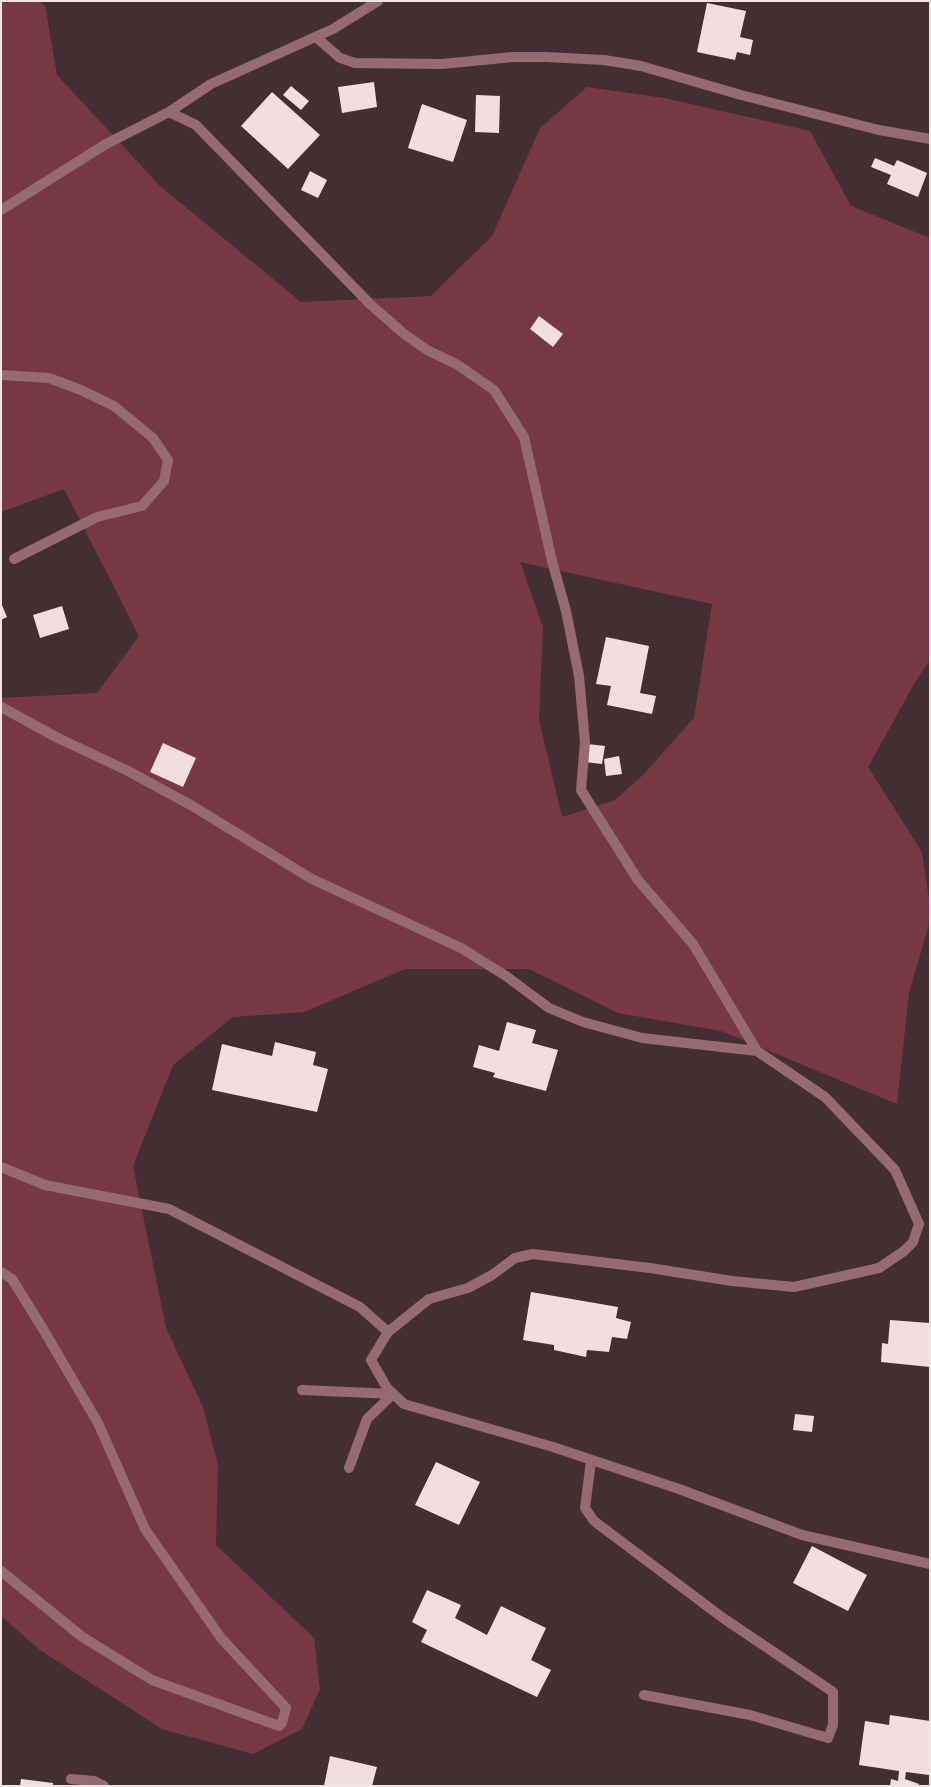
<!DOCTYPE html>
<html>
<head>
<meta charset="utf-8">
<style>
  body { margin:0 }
  #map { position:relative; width:931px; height:1787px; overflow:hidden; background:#432f32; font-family:Cabin,sans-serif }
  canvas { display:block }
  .frame { position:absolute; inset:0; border:2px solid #f1e4e5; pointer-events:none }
</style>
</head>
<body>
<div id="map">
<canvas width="931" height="1787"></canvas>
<div class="frame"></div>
</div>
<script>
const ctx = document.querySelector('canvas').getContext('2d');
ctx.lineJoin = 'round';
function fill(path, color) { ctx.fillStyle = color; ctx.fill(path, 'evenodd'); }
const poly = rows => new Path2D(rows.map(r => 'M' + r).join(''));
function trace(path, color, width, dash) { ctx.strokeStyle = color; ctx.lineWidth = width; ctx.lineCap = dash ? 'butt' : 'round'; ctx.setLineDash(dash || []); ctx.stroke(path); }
fill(poly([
  [1,1,39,1,45,6,57,75,160,186,301,302,431,296,492,236,540,128,587,87,664,98,810,131,851,206,930,238,930,660,914,684,868,767,922,852,930,906,930,921,909,993,897,1104,721,1031,618,1013,529,969,405,969,304,1012,233,1017,173,1065,133,1166,166,1328,203,1407,218,1465,216,1545,314,1638,320,1689,302,1729,253,1754,162,1729,40,1650,1,1616,1,698,97,693,139,636,64,489,1,512],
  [520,562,712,604,694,718,643,775,615,800,562,817,539,720,543,627]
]), '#783842');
fill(poly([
  [707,3,746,11,740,37,753,40,750,55,737,52,735,60,697,52],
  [374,82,377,107,342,113,338,87],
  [291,86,309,101,301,110,283,95],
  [272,92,320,135,288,169,241,126],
  [476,95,500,96,499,133,475,132],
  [422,104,467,120,453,162,408,148],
  [875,158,894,166,897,160,927,173,918,197,887,184,891,175,871,167],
  [310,171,327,180,318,198,301,190],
  [539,316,563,334,553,347,530,329],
  [1,603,7,617,1,620],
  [62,606,69,629,40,638,33,615],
  [606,637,649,646,640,693,656,696,652,714,607,705,611,686,596,684],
  [163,743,196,758,183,787,150,772],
  [587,744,605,746,602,764,585,762],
  [619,756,622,774,606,776,604,759],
  [507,1022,536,1030,532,1043,558,1050,546,1091,493,1077,495,1073,473,1067,479,1045,499,1051],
  [275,1042,316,1052,313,1065,328,1069,317,1112,212,1090,222,1044,272,1056],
  [531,1292,618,1307,616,1318,631,1322,627,1339,612,1337,609,1352,587,1350,586,1357,554,1350,554,1345,523,1340],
  [890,1320,930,1323,930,1367,881,1362,882,1343,888,1344],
  [795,1414,814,1416,812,1432,793,1430],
  [436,1462,480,1482,459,1525,415,1505],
  [812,1546,867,1575,848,1611,793,1583],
  [427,1590,461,1605,455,1618,487,1635,501,1606,546,1628,531,1660,551,1670,537,1697,421,1642,427,1630,412,1622],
  [890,1715,930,1721,929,1775,906,1772,905,1779,919,1784,918,1786,890,1786,891,1779,898,1781,899,1771,859,1765,865,1721,889,1725],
  [330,1756,377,1767,372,1786,324,1786],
  [21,1779,53,1783,53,1786,20,1786]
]), '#f3dddf');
trace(poly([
  [1,375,49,378,81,390,114,406,153,438,168,460,164,481,142,506,97,517,14,559],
  [302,1390,393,1394],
  [591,1461,585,1508,594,1521,723,1618,833,1692,833,1725,828,1738,750,1715,644,1695],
  [349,1468,367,1419,393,1394]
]), '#966b70', 10);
trace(poly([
  [316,37,340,58,355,63,442,64,513,57,546,57,604,60,641,66,741,95,879,130,930,139],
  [169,112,196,125,370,304,403,333,427,350,458,365,494,390,524,437,552,561,566,611,579,676,585,742,581,790,638,880,693,944,757,1051,825,1097,895,1170,919,1224,913,1242,904,1251,879,1268,794,1287,732,1281,650,1268,533,1254,515,1258,492,1275,468,1288,429,1299,388,1332,371,1360,387,1388,404,1404,553,1447,679,1489,802,1535,930,1564],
  [1,210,106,144,169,112,211,84,333,29,378,1],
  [1,707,58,738,128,771,189,804,312,879,461,948,506,976,549,1008,583,1022,642,1038,757,1051],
  [1,1167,45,1185,169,1209,360,1307,388,1332],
  [1,1272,12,1279,43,1329,98,1423,145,1529,221,1638,286,1708,282,1723,279,1726,152,1680,81,1636,1,1571],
  [71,1779,94,1781,104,1786]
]), '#966b70', 10);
</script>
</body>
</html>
